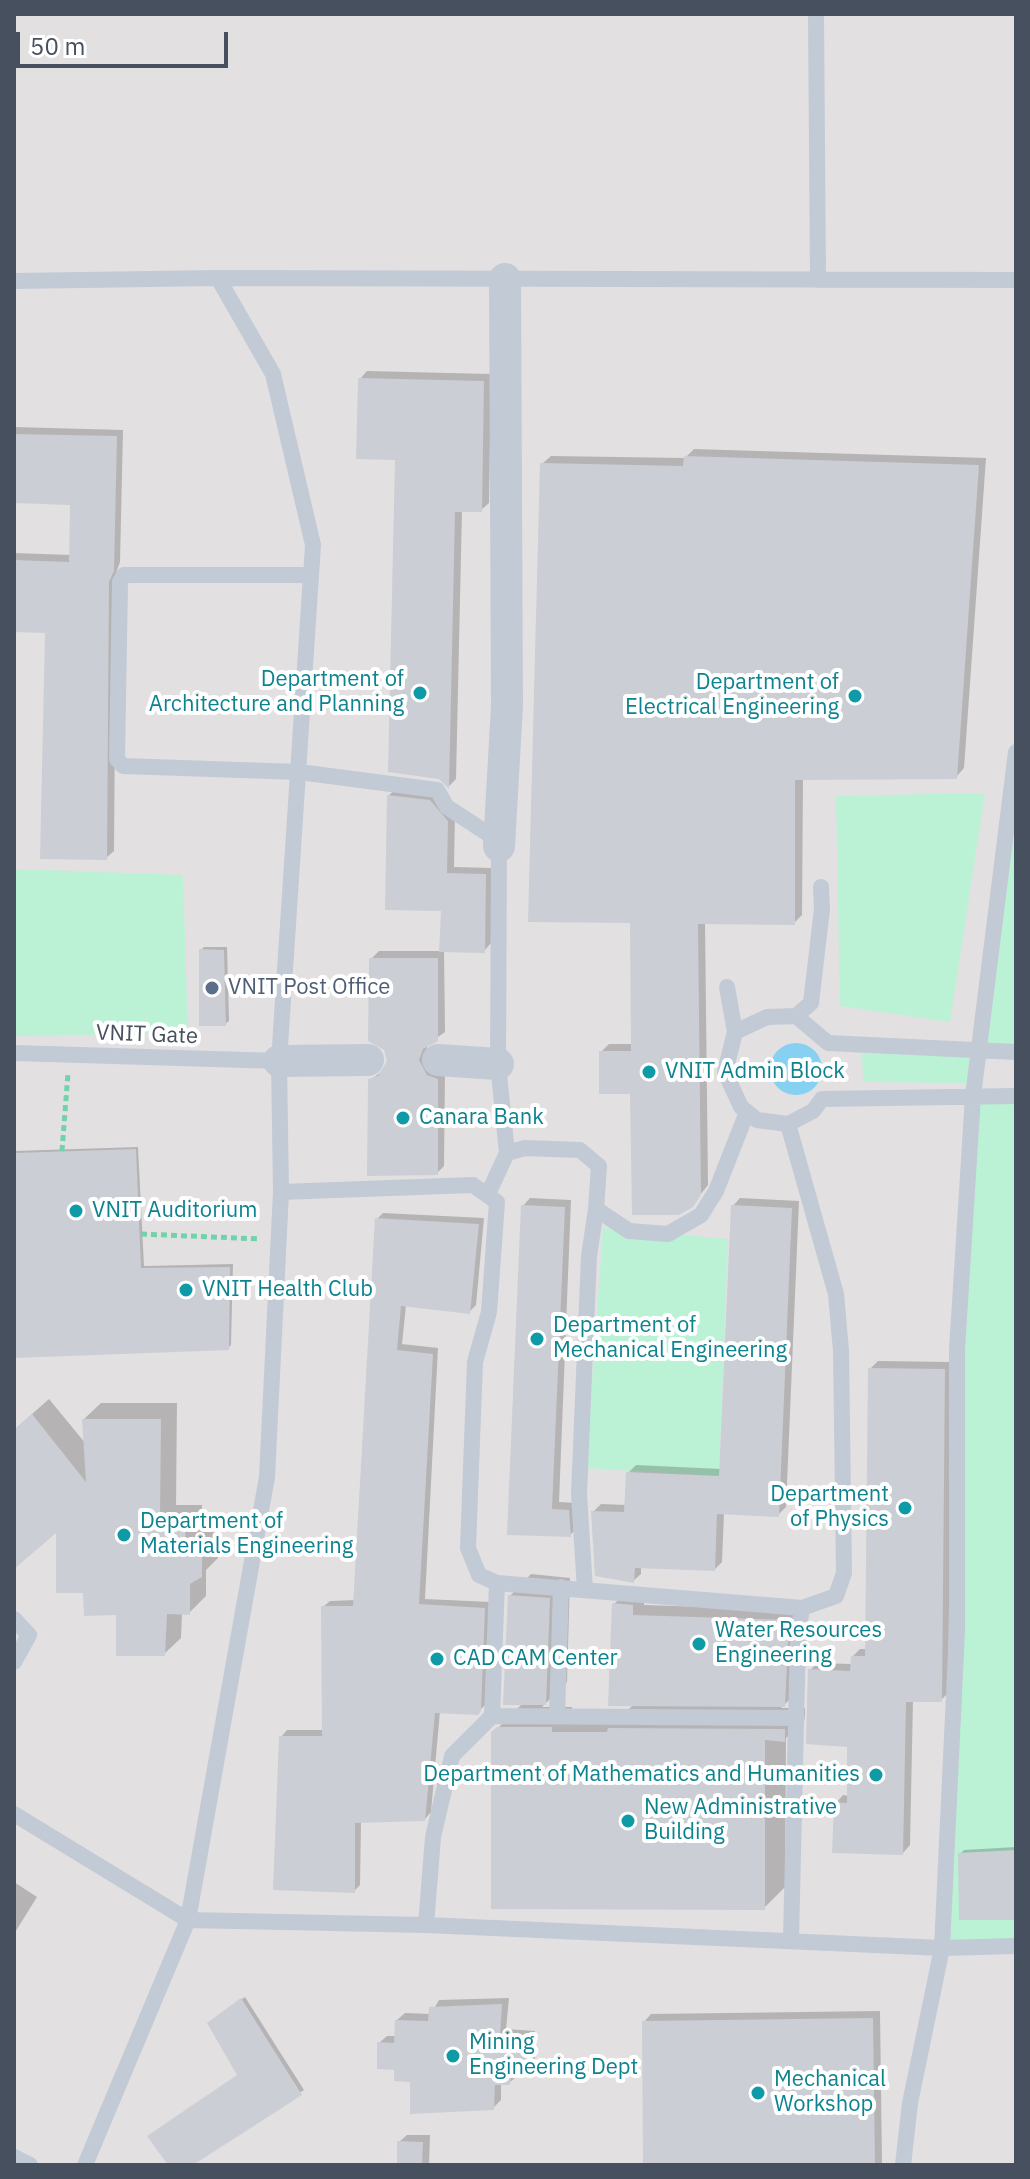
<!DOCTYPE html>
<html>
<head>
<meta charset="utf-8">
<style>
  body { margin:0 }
  #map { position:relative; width:1030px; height:2179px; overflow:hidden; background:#f2efef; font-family:"IBM Plex Sans",sans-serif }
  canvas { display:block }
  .frame { position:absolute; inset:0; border:16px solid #46505e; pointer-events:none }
  .scale { position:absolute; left:16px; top:32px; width:212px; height:36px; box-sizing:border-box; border:4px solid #46505e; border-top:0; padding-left:10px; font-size:24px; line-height:28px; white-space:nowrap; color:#46505e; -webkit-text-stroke:6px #fff; paint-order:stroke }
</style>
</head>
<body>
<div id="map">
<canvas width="1030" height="2179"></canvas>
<div class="frame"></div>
<div class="scale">50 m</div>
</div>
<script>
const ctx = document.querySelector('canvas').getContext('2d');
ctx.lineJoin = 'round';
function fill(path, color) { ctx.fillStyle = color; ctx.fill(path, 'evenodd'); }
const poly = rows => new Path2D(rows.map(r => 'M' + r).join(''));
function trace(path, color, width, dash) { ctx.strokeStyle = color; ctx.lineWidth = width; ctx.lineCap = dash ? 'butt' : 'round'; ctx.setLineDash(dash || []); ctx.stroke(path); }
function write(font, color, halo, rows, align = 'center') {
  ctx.font = font + ' "IBM Plex Sans",sans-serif'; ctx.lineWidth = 8; ctx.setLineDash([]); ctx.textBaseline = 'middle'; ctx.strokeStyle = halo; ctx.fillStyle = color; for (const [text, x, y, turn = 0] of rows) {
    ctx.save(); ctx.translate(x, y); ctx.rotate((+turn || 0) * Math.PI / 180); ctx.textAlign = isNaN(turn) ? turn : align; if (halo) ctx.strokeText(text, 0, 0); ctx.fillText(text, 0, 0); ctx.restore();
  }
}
fill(poly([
  [14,14,1016,14,1016,2165,14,2165]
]), '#e3e0e1');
fill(poly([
  [1016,752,1016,1052,978,1051],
  [985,793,950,1022,840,1006,836,796],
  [14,869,183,875,188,1033,14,1036],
  [862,1053,961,1056,972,1059,971,1073,966,1083,863,1082],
  [973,1096,1016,1096,1016,1944,942,1948,955,1482],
  [603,1228,728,1239,719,1476,586,1468]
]), '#bbf2d6');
fill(poly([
  '770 1069a26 26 0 1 1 52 0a26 26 0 1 1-52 0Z'
]), '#86d0f1');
fill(poly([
  [367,371,491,374,489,503,481,510,462,510,456,779,449,786,397,458,360,379],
  [14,427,123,430,120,562,116,573,114,851,106,858,47,631,14,630,14,553,71,555,72,503,14,501],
  [694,449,986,458,964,768,956,777,803,778,802,915,794,923,705,922,708,1185,692,1205,632,1092,601,1052,609,1044,633,1044,632,921,542,464,551,456,685,458],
  [397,788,438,793,455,813,454,867,493,868,491,943,484,951,444,950,445,1032,428,1044,426,1051,445,1072,444,1166,437,1173,370,1080,384,1070,389,1061,371,959,379,951,441,951,443,909,389,795],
  [204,947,227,947,229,1021,225,1024,201,950],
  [138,1147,144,1266,233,1264,231,1345,228,1348,14,1356,14,1151],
  [530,1198,571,1200,559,1502,576,1503,577,1528,570,1535,509,1533,523,1206],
  [740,1198,799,1201,786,1507,778,1515,724,1513,722,1562,715,1569,641,1566,641,1574,633,1581,593,1512,601,1504,627,1505,628,1473,636,1465,721,1469,733,1206],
  [383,1213,484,1218,476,1305,469,1312,406,1305,402,1344,438,1348,425,1599,491,1602,487,1703,477,1713,440,1711,431,1812,425,1819,361,1821,360,1885,354,1891,281,1737,287,1730,324,1730,323,1607,330,1601,356,1600,377,1219],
  [878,1361,952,1362,948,1693,941,1700,913,1700,910,1845,903,1853,836,1803,843,1795,849,1796,849,1745,810,1670,818,1663,852,1664,853,1656,860,1649,867,1649,870,1369],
  [49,1399,86,1444,84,1419,101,1403,177,1403,176,1505,202,1505,201,1528,218,1529,218,1558,206,1570,206,1596,189,1613,182,1613,181,1638,164,1654,118,1613,85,1591,58,1528,14,1566,14,1430],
  [531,1574,570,1578,567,1682,542,1707,572,1707,572,1712,626,1712,634,1704,614,1604,626,1593,644,1594,644,1605,800,1610,796,1693,781,1708,805,1708,805,1719,786,1738,785,1887,764,1908,493,1733,523,1703,510,1596],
  [1016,1847,1016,1918,960,1854,964,1850],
  [14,1882,37,1897,14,1934],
  [245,1997,304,2090,190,2165,170,2165,240,2074,212,2020],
  [509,1998,506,2029,535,2031,535,2060,527,2068,518,2067,517,2076,509,2083,501,2083,501,2100,493,2108,412,2080,396,2068,379,2043,387,2036,397,2036,397,2020,405,2013,431,2014,439,2000],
  [880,2011,882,2165,645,2165,644,2022,651,2014],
  [407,2135,430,2135,429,2165,399,2165,399,2142]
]), '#0003');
fill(poly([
  [358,378,484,381,482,512,455,512,449,789,439,779,388,772,395,460,356,459],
  [14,434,117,436,114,571,109,582,107,860,40,859,45,633,14,632,14,560,69,562,70,505,14,503],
  [684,456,979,465,957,779,795,780,795,925,698,924,701,1195,693,1207,679,1215,632,1215,630,1094,599,1094,599,1051,631,1051,630,923,528,922,540,463,683,466],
  [387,795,430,800,448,821,447,873,486,874,485,953,439,952,441,911,385,910],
  [199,949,224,950,226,1026,199,1026],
  [369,958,438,958,438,1041,423,1049,419,1060,427,1075,438,1079,438,1175,367,1176,368,1079,378,1076,387,1061,384,1050,368,1041],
  [136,1149,141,1268,230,1267,229,1350,14,1358,14,1153],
  [521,1205,565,1207,552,1509,569,1510,571,1537,507,1535],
  [731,1205,792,1208,779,1517,717,1514,715,1571,635,1568,634,1583,595,1576,591,1511,624,1512,626,1472,719,1476],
  [375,1218,479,1224,470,1314,401,1306,397,1350,433,1354,419,1604,485,1608,481,1711,478,1715,435,1713,425,1821,355,1823,355,1893,273,1890,279,1736,322,1736,321,1606,353,1606],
  [868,1368,945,1369,942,1702,906,1702,903,1855,832,1853,834,1802,847,1803,847,1747,806,1744,808,1669,850,1671,851,1656,865,1656],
  [32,1414,86,1482,82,1419,161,1419,160,1521,186,1521,185,1544,202,1545,202,1577,190,1584,190,1615,167,1614,165,1656,116,1656,116,1615,84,1616,83,1593,56,1593,56,1533,14,1569,14,1430],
  [508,1595,550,1598,546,1705,503,1705],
  [612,1603,633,1605,633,1615,789,1620,785,1707,608,1706],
  [497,1727,552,1727,552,1732,607,1732,608,1728,785,1729,785,1742,765,1740,765,1910,491,1909,491,1732],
  [1016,1850,1016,1920,959,1920,958,1853],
  [241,1998,302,2095,193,2165,168,2165,147,2136,237,2075,207,2023],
  [502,2004,500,2036,528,2038,528,2070,512,2068,510,2085,495,2085,494,2110,410,2114,410,2082,394,2081,394,2070,377,2069,377,2042,394,2043,395,2020,428,2021,429,2007],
  [873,2018,875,2165,643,2165,642,2021],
  [397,2141,423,2142,422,2165,397,2165]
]), '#cbced4');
trace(poly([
  [62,1151,68,1073],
  [141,1234,260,1239]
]), '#71d2ac', 5, [6, 4]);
trace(poly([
  [816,14,818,280],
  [14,281,218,278,1016,280],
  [311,575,124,575,120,582,117,759,123,766,299,772,437,790,447,807,490,835,499,846,498,1064,507,1153],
  [727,987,735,1032],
  [796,1016,811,1003,822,909,821,887],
  [1016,1052,828,1043,796,1016,767,1017,735,1032,725,1072,741,1107,757,1120,788,1124,813,1111,822,1099,1016,1096],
  [14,1053,279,1061],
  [788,1124,836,1294,841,1351,844,1573,836,1596,802,1608,798,1635,791,1940],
  [281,1192,473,1185,497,1202,489,1312,475,1362,468,1548,479,1575,497,1583,802,1608],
  [488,1194,507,1153,525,1148,580,1150,599,1166,596,1209,629,1231,668,1234,701,1215,716,1191,747,1112],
  [585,1590,579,1494,589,1256,596,1209],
  [14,1619,29,1635,14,1662],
  [492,1716,497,1583],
  [557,1716,561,1587],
  [14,1814,188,1920,426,1925,942,1948,1016,1946],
  [426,1925,433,1837,452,1756,492,1716,797,1718],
  [14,2157,30,2165],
  [85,2165,188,1920,267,1477,281,1192,279,1061,313,545,273,374,218,278],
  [903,2165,910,2103,942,1948,957,1631,957,1350,973,1096,1016,752]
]), '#c2cad5', 16);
trace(poly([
  [499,846,507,706,505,279],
  [438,1060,498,1064],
  [279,1061,368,1060]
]), '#c2cad5', 32);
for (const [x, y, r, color] of [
  [420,693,8,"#0f9aa8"],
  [855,696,8,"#0f9aa8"],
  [212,988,8,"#5c6f8a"],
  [649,1072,8,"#0f9aa8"],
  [403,1118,8,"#0f9aa8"],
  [76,1211,8,"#0f9aa8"],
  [186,1290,8,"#0f9aa8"],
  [537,1339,8,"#0f9aa8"],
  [905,1508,8,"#0f9aa8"],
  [124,1535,8,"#0f9aa8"],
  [699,1644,8,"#0f9aa8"],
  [437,1659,8,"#0f9aa8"],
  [876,1775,8,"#0f9aa8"],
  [628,1821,8,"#0f9aa8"],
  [453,2056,8,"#0f9aa8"],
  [758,2093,8,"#0f9aa8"]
]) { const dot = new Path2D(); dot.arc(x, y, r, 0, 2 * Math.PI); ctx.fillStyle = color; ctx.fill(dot); trace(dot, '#fff', 3); }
write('22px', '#0d838f', '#fff', [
  ["Department of",404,680,"right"],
  ["Architecture and Planning",404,705,"right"],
  ["Department of",839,683,"right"],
  ["Electrical Engineering",839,708,"right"],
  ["VNIT Admin Block",665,1072],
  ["Canara Bank",419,1118],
  ["VNIT Auditorium",92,1211],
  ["VNIT Health Club",202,1290],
  ["Department of",553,1326],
  ["Mechanical Engineering",553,1351],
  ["Department",889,1495,"right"],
  ["of Physics",889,1520,"right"],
  ["Department of",140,1522],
  ["Materials Engineering",140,1547],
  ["Water Resources",715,1631],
  ["Engineering",715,1656],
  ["CAD CAM Center",453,1659],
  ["Department of Mathematics and Humanities",860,1775,"right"],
  ["New Administrative",644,1808],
  ["Building",644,1833],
  ["Mining",469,2043],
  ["Engineering Dept",469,2068],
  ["Mechanical",774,2080],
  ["Workshop",774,2105]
], 'left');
write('22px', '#4e5e75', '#fff', [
  ["VNIT Post Office",228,988]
], 'left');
write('22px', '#46505e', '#fff', [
  ["VNIT Gate",147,1035,2]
]);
</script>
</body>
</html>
